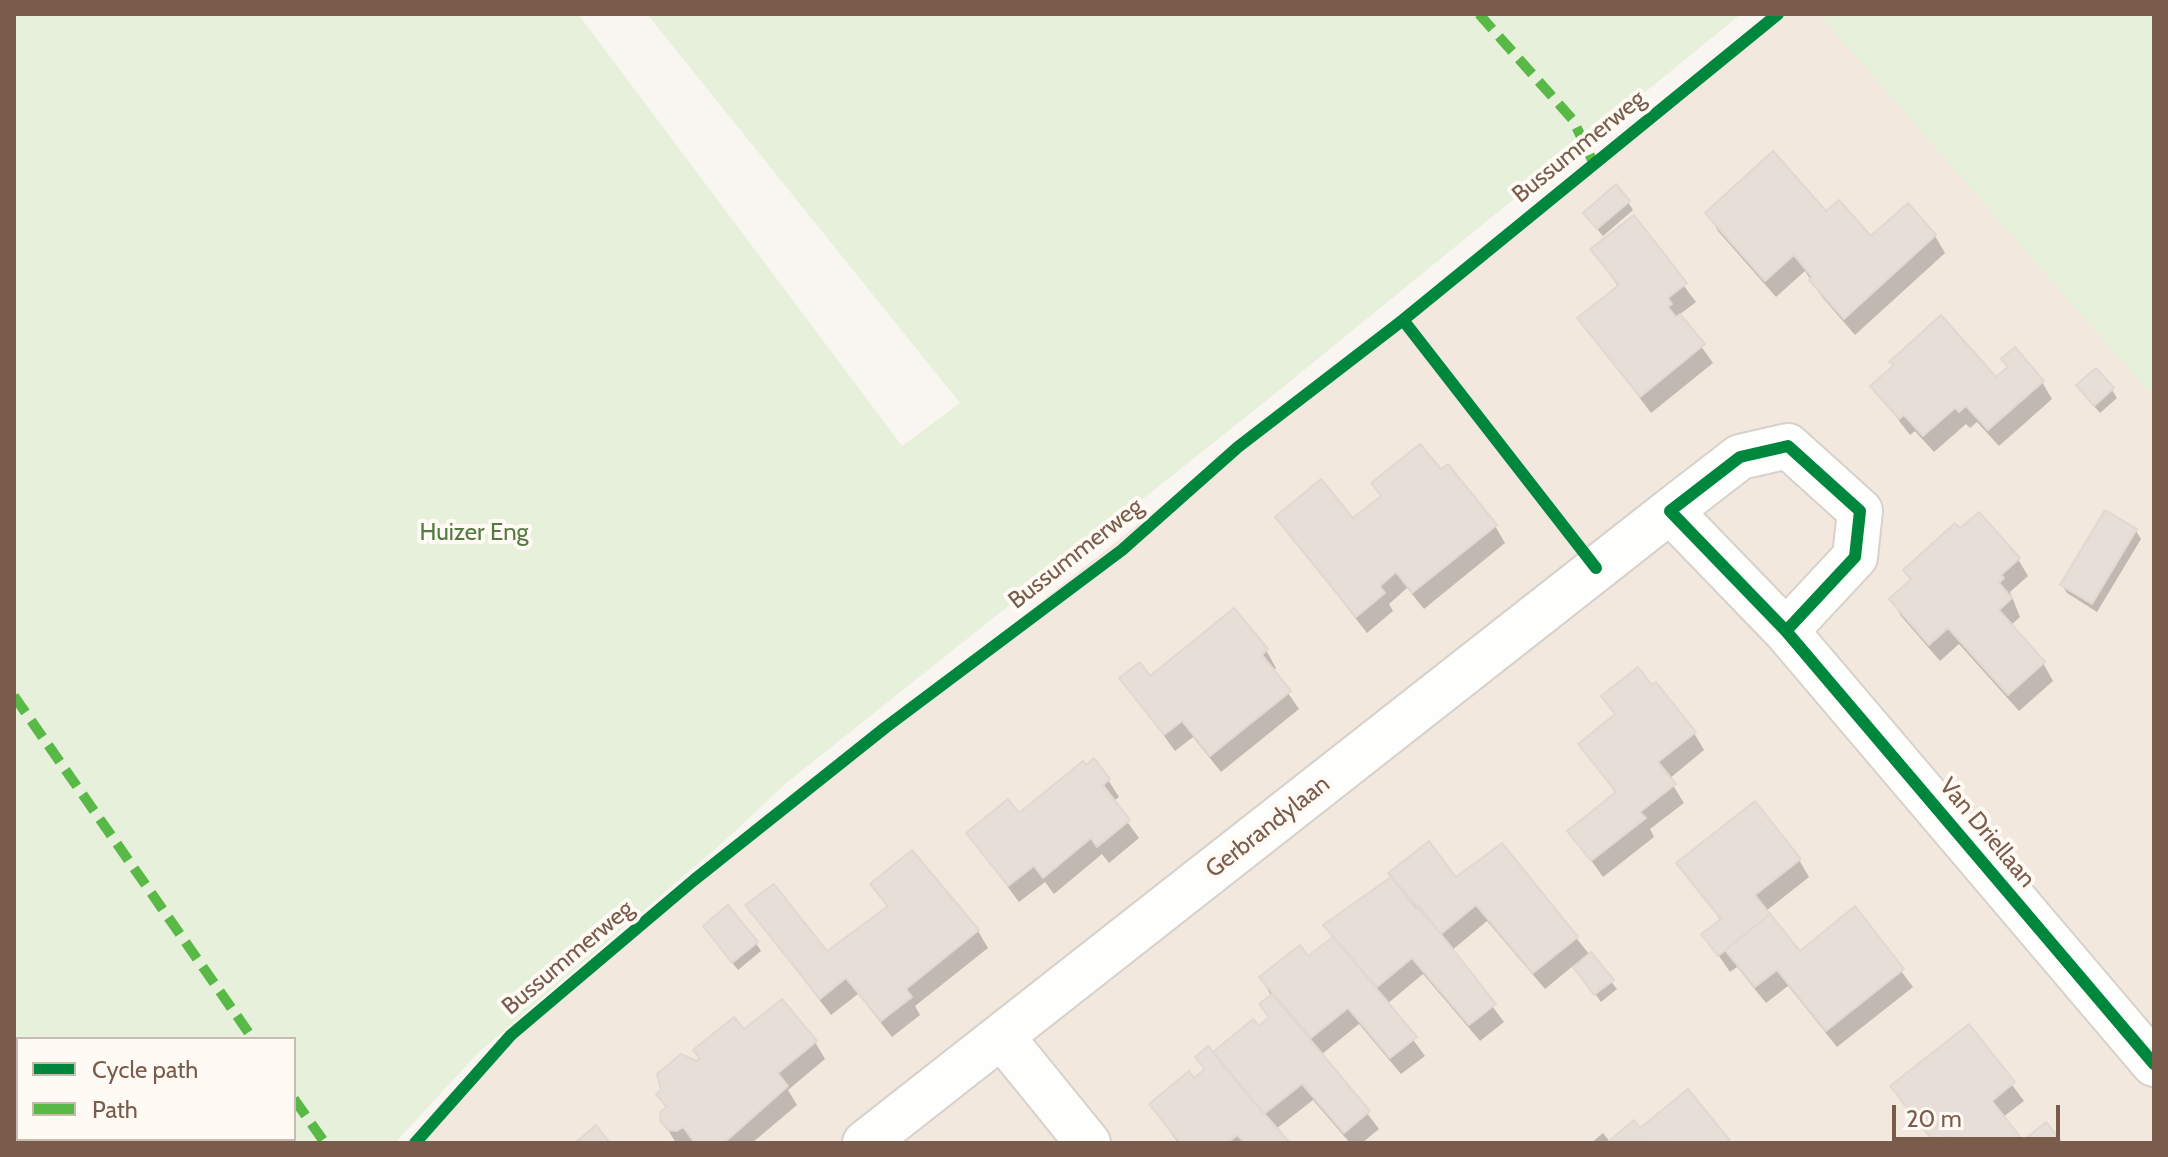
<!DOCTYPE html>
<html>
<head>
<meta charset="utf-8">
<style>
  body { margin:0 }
  #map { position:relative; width:2168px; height:1157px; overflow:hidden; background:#f9f5f0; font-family:Cabin,sans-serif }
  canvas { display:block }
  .frame { position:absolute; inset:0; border:16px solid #7a5c4d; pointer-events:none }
  .legend { position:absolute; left:16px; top:1037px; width:280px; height:104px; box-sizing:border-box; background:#fffaf3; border:2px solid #cabbb1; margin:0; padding:10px 14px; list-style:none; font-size:24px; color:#7a5c4d }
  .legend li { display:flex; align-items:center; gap:16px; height:40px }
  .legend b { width:40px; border:2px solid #cabbb1 }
  .scale { position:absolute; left:1892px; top:1105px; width:168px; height:36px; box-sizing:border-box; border:4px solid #7a5c4d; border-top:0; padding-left:10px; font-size:24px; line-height:28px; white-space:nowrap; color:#7a5c4d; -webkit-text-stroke:6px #fffaf3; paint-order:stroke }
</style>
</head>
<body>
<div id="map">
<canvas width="2168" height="1157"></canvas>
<div class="frame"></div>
<ul class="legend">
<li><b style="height:10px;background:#00873e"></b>Cycle path</li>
<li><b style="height:10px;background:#58b947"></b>Path</li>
</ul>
<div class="scale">20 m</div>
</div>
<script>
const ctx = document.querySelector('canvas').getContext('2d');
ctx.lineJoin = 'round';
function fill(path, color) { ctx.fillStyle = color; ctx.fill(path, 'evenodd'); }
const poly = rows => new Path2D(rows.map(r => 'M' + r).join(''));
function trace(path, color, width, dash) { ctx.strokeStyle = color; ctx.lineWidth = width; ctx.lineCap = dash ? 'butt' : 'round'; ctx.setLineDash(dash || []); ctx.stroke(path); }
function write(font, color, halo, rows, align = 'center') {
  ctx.font = font + ' Cabin,sans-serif'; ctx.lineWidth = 8; ctx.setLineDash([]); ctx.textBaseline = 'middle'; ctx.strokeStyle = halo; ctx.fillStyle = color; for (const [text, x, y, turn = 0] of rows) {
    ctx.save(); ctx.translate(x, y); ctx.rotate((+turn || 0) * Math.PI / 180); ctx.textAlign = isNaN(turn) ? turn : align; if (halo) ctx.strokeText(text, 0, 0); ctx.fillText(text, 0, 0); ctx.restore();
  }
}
fill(poly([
  [1779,14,2154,14,2154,1143,409,1143,445,1098,876,733]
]), '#f2e8de');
fill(poly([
  [14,14,578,14,902,446,960,403,647,14,1741,14,1277,392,785,784,729,837,477,1054,395,1143,14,1143],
  [294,1039,294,1139,18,1139,18,1039],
  [1828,14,2154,14,2154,398,1823,19]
]), '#e7f0db');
fill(poly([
  [1628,202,1633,210,1603,236,1590,221],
  [1708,213,1826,214,1870,239,1935,236,1945,253,1855,335,1822,297,1805,271,1776,297,1718,231],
  [1633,218,1696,302,1679,315,1713,363,1651,413,1580,319,1619,288,1593,250],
  [2004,360,2042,382,2052,399,1999,446,1977,422,1970,428,1966,424,1934,452,1915,431,1910,435,1873,387,1895,367,1892,362,1996,380,2009,368],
  [2112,390,2117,398,2100,413,2084,394],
  [1374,484,1495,526,1505,543,1424,609,1407,588,1389,604,1393,611,1367,633,1277,518,1353,521,1382,498],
  [2106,513,2136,531,2141,539,2097,612,2067,593,2062,585],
  [2018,559,2028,576,2010,592,2020,617,2010,626,2043,663,2053,681,2019,711,1959,644,1940,661,1901,616,1891,599,1911,581,1905,570],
  [1266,650,1276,668,1273,671,1299,709,1221,772,1193,737,1175,751,1122,678,1150,679],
  [1603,696,1694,733,1704,750,1669,779,1684,803,1650,829,1654,837,1603,877,1570,831,1616,794,1581,744,1616,716],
  [1108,780,1119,797,1113,802,1139,838,1109,863,1102,854,1054,894,1045,882,1019,902,968,834],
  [1502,845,1617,989,1601,1002,1574,965,1545,989,1487,921,1451,951,1504,1022,1480,1041,1423,974,1387,1004,1425,1056,1401,1074,1359,1024,1322,1054,1379,1129,1362,1143,1350,1143,1313,1100,1276,1129,1287,1143,1178,1143,1151,1105,1205,1071,1197,1057,1213,1055,1253,1022,1258,1029,1270,1019,1261,1005,1272,997,1261,978,1308,959,1333,939,1326,926,1393,878,1456,880],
  [912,853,978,931,988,948,915,1006,920,1015,892,1037,858,994,831,1015,747,906,827,954,888,908,873,884],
  [1799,860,1809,877,1766,911,1799,953,1855,909,1913,987,1837,1047,1788,986,1766,1003,1737,967,1730,972,1704,934,1721,921,1679,863],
  [710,935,756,943,761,951,738,970],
  [1968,1026,2024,1101,2003,1117,2022,1142,2061,1143,1934,1143,1903,1104,1893,1086],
  [743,1032,815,1042,825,1059,788,1090,797,1105,752,1143,676,1143,662,1120,667,1109,659,1094],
  [1688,1092,1729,1143,1591,1143,1603,1133,1611,1143,1634,1123,1640,1131]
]), '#0003');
const building = poly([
  [1773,151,1826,211,1839,200,1871,236,1908,203,1936,235,1844,319,1809,280,1812,277,1794,255,1765,281,1705,213,1773,151],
  [1616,184,1630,201,1597,229,1583,213,1616,184],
  [1634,215,1687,283,1668,298,1672,304,1668,307,1676,317,1680,314,1705,344,1640,397,1577,318,1619,285,1590,249,1634,215],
  [1941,315,1996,377,2008,367,2001,359,2015,347,2044,381,1988,430,1966,406,1959,412,1955,408,1923,436,1904,415,1899,419,1870,386,1894,365,1889,362,1941,315],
  [2096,368,2114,388,2094,406,2076,385,2096,368],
  [1420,444,1441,469,1448,464,1497,525,1412,593,1396,572,1380,586,1385,593,1356,617,1275,517,1321,479,1353,518,1381,496,1371,483,1420,444],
  [2105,510,2137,529,2092,604,2060,585,2105,510],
  [1979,512,2020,558,2001,575,2004,578,1999,583,2012,598,1999,610,2045,662,2008,695,1948,628,1929,645,1889,599,1911,579,1903,570,1955,523,1960,528,1979,512],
  [1234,608,1268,649,1262,655,1291,691,1210,756,1182,721,1164,735,1119,678,1140,662,1150,676,1234,608],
  [1638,667,1652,685,1656,682,1696,732,1658,762,1676,784,1640,812,1646,818,1591,861,1567,831,1616,792,1578,744,1615,714,1601,696,1638,667],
  [1094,758,1110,779,1103,785,1130,820,1097,847,1091,838,1043,878,1034,866,1008,886,966,833,1008,799,1019,813,1083,761,1086,765,1094,758],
  [1755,801,1801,859,1755,895,1770,914,1718,956,1701,934,1721,919,1676,863,1755,801],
  [1429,841,1456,877,1502,843,1578,937,1533,973,1476,905,1441,934,1388,873,1429,841],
  [912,850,979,930,906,989,912,997,881,1021,846,978,820,999,745,905,774,884,827,951,888,906,870,884,912,850],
  [1391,877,1416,909,1419,906,1496,1004,1469,1025,1412,958,1377,987,1323,925,1391,877],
  [728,905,758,942,732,963,703,926,728,905],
  [1855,906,1904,969,1826,1031,1777,970,1755,987,1725,950,1770,914,1800,951,1855,906],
  [1333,937,1417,1037,1390,1058,1348,1008,1311,1038,1259,977,1300,945,1308,956,1333,937],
  [1591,952,1614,980,1594,995,1573,967,1591,952],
  [1272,994,1370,1111,1344,1133,1302,1084,1264,1114,1213,1052,1253,1019,1259,1026,1269,1017,1259,1004,1272,994],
  [782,999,817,1041,778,1073,788,1086,724,1143,695,1143,683,1127,677,1131,668,1130,660,1121,661,1111,667,1107,656,1094,661,1090,657,1074,681,1054,696,1061,700,1059,693,1050,734,1017,744,1029,782,999],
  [1969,1024,2015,1082,1992,1101,2022,1139,2017,1143,1952,1143,1947,1137,1935,1143,1890,1086,1969,1024],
  [1208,1046,1241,1087,1290,1143,1245,1143,1237,1135,1228,1143,1180,1143,1149,1104,1189,1071,1194,1078,1205,1069,1195,1057,1208,1046],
  [1688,1089,1732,1143,1609,1141,1634,1120,1640,1128,1688,1089],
  [2046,1122,2063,1143,2017,1143,2024,1140,2046,1122],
  [596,1125,610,1143,575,1143,596,1125]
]);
fill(building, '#e6ded7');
trace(building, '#e2d8d2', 2);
const minor = poly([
  [1786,631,1855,557,1860,511,1788,446,1740,457,1670,511,1786,631,2154,1064],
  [1002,1037,1088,1143],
  [865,1143,1670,511]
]);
trace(minor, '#d7d1cb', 48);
trace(minor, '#fefefd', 44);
trace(poly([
  [1479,14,1573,120,1594,164],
  [14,696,253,1039],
  [294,1099,325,1143]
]), '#58b947', 10, [20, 10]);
trace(poly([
  [1403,320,1596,568],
  [1786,631,1855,557,1860,511,1788,446,1740,457,1670,511,1786,631,2154,1064],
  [415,1143,511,1035,694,880,886,727,1122,550,1238,447,1403,320,1778,14]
]), '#00873e', 12);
write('24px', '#7a5c4d', '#fffaf3', [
  ["Bussummerweg",1579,147,-39],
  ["Bussummerweg",1076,554,-38],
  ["Gerbrandylaan",1268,827,-38],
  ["Van Driellaan",1987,833,50],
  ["Bussummerweg",568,958,-40]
]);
write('24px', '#537a41', '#fffaf3', [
  ["Huizer Eng",474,533]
]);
</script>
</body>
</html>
